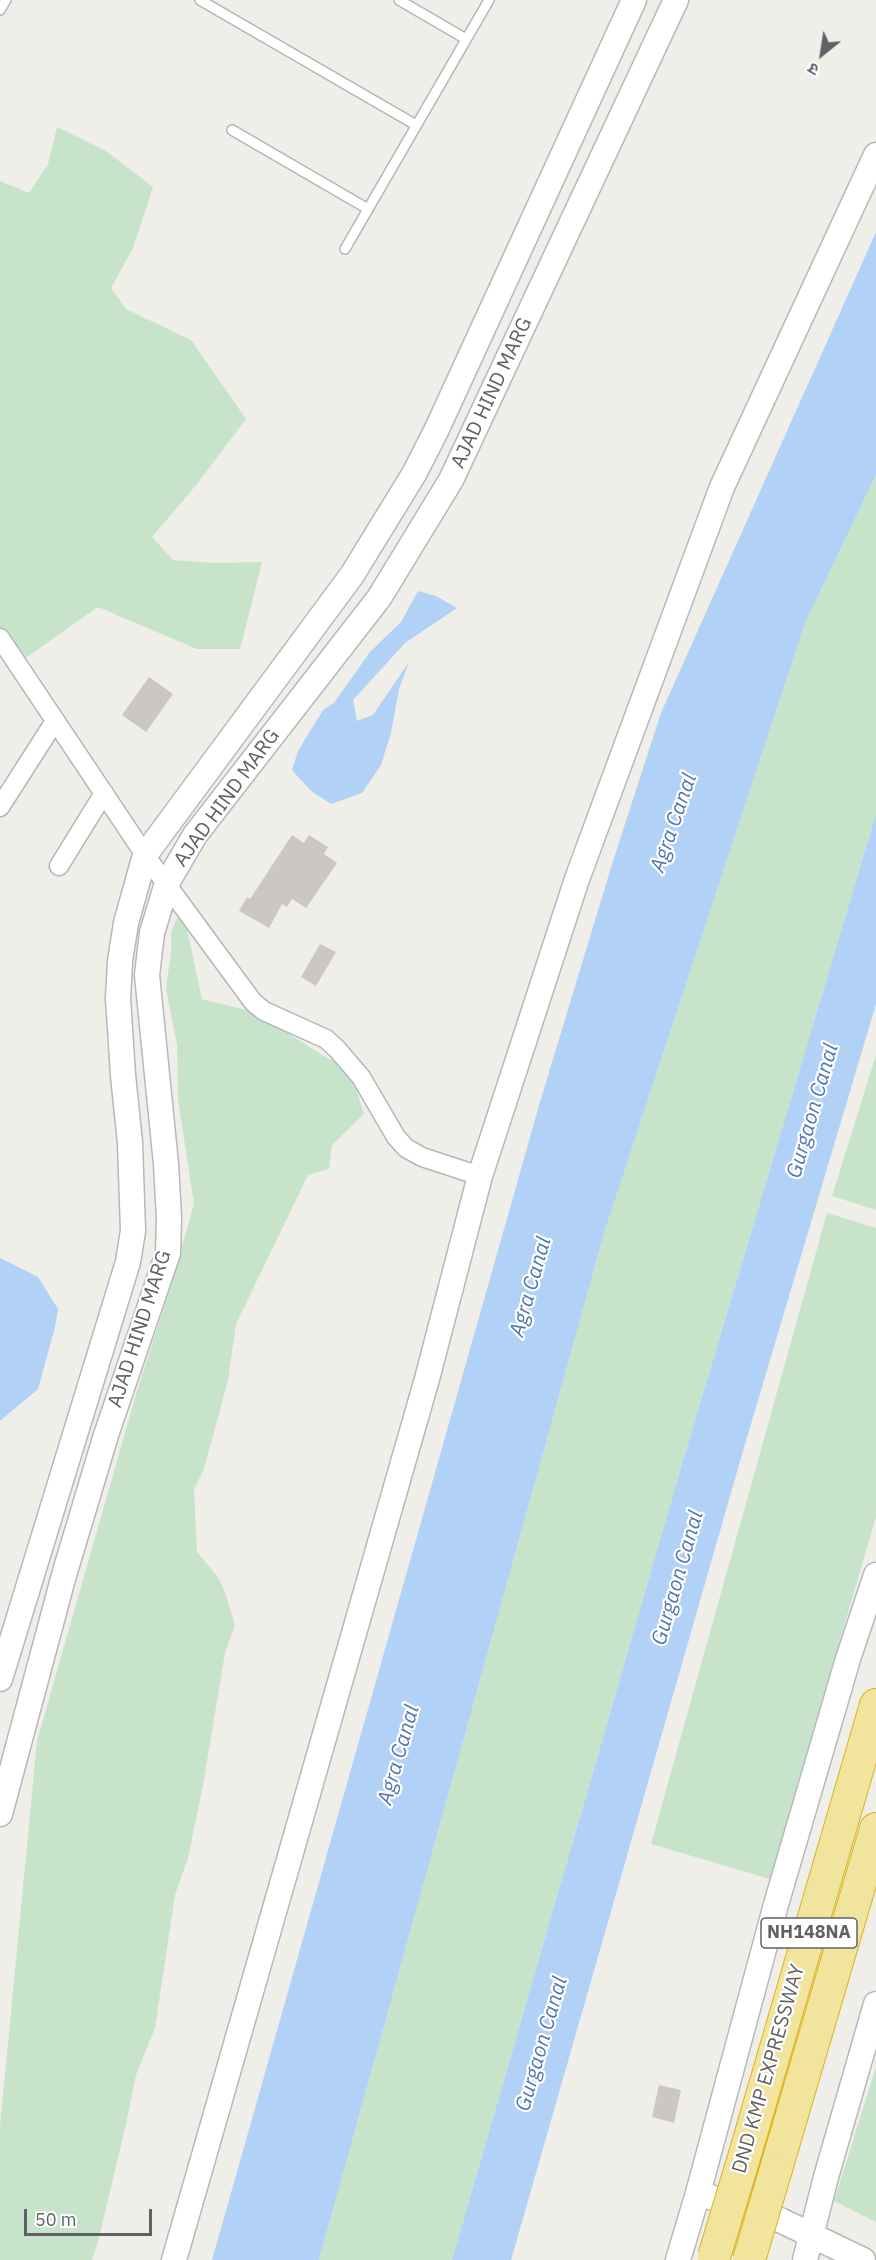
<!DOCTYPE html>
<html>
<head>
<meta charset="utf-8">
<style>
  body { margin:0 }
  #map { position:relative; width:876px; height:2260px; overflow:hidden; background:#efeee8; font-family:"IBM Plex Sans","Noto Sans Devanagari",sans-serif }
  canvas { display:block }
  .north { position:absolute; left:792px; top:24px; width:60px; height:60px; -webkit-text-stroke:4px #fff; paint-order:stroke; rotate:210deg; font-size:16px; font-weight:700; line-height:24px; text-align:center; color:#5f6166 }
  .north::after { content:''; display:block; margin:auto; width:21px; height:27px; background:#5f6166; clip-path:polygon(50% 0,100% 100%,50% 72%,0 100%) }
  .scale { position:absolute; left:24px; top:2209px; width:128px; height:27px; box-sizing:border-box; border:3px solid #5f6166; border-top:0; padding-left:8px; font-size:18px; line-height:21px; white-space:nowrap; color:#5f6166; -webkit-text-stroke:4px #fff; paint-order:stroke }
</style>
</head>
<body>
<div id="map">
<canvas width="876" height="2260"></canvas>
<div class="north">उ</div>
<div class="scale">50 m</div>
</div>
<script>
const ctx = document.querySelector('canvas').getContext('2d');
ctx.lineJoin = 'round';
function fill(path, color) { ctx.fillStyle = color; ctx.fill(path, 'evenodd'); }
const poly = rows => new Path2D(rows.map(r => 'M' + r).join(''));
function trace(path, color, width, dash) { ctx.strokeStyle = color; ctx.lineWidth = width; ctx.lineCap = dash ? 'butt' : 'round'; ctx.setLineDash(dash || []); ctx.stroke(path); }
function write(font, color, halo, rows, align = 'center') {
  ctx.font = font + ' "IBM Plex Sans",sans-serif'; ctx.lineWidth = 4.5; ctx.setLineDash([]); ctx.textBaseline = 'middle'; ctx.strokeStyle = halo; ctx.fillStyle = color; for (const [text, x, y, turn = 0] of rows) {
    ctx.save(); ctx.translate(x, y); ctx.rotate((+turn || 0) * Math.PI / 180); ctx.textAlign = isNaN(turn) ? turn : align; if (halo) ctx.strokeText(text, 0, 0); ctx.fillText(text, 0, 0); ctx.restore();
  }
}
fill(poly([
  [57,127,106,151,153,187,133,248,111,288,126,309,191,340,246,419,197,484,152,537,173,560,214,563,262,562,240,649,197,649,98,607,17,664,0,639,0,181,29,193,48,164],
  [876,475,876,814,682,1464,452,2260,319,2260,605,1230,805,623],
  [182,906,202,999,254,1012,327,1058,349,1067,364,1114,332,1145,329,1169,308,1175,236,1324,228,1380,204,1469,194,1489,197,1552,218,1577,225,1592,235,1625,225,1653,203,1785,188,1858,175,1895,155,2028,136,2075,126,2124,98,2242,92,2260,0,2260,0,2127,37,1741,137,1391,171,1286,194,1204,178,1099,177,1045,166,988,171,953,171,932],
  [876,1055,876,1210,832,1196],
  [827,1213,876,1228,876,1517,770,1879,651,1844],
  [876,2067,876,2222,834,2201]
]), '#c7e3ca');
fill(poly([
  [876,232,876,475,805,623,605,1230,319,2260,212,2260,540,1102,613,861,661,713],
  [418,591,436,596,457,608,405,643,353,700,357,721,373,715,409,662,399,689,391,733,381,765,362,793,331,804,311,791,292,770,298,751,323,710,334,703,370,652,401,622],
  [876,814,876,1004,745,1444,511,2260,452,2260,682,1464],
  [0,1258,38,1277,58,1309,55,1327,38,1389,0,1421]
]), '#b1d1f6');
fill(poly([
  [149,677,173,694,146,732,122,715],
  [292,835,304,843,309,835,328,847,324,854,337,863,306,908,292,899,287,907,282,904,269,928,239,911,247,897,250,899],
  [320,944,336,952,316,986,301,977],
  [659,2085,681,2090,674,2123,652,2117]
]), '#cbc8c4');
const lane = poly([
  [200,0,416,125],
  [399,0,466,39],
  [0,10,6,0],
  [232,130,368,209],
  [345,249,489,0]
]);
const street = poly([
  [0,638,145,855,253,1002,264,1011,326,1039,337,1049,361,1077,396,1137,406,1148,422,1157,480,1176],
  [0,807,55,721],
  [59,866,104,793]
]);
const secondary = poly([
  [0,1679,128,1262,133,1231,130,1143,123,1075,118,998,120,961,126,923,145,855,352,575,414,474,436,431,634,0],
  [0,1814,64,1575,106,1435,168,1253,169,1218,166,1164,147,975,152,933,167,883,195,835,379,598,451,480,676,0],
  [698,2193,780,2220,863,2260],
  [174,2260,427,1379,480,1176,577,879,722,487,876,155],
  [678,2260,698,2193,777,1901,848,1659,876,1575],
  [805,2260,826,2177,876,2004]
]);
const highway = poly([
  [743,2161,876,1705],
  [776,2169,876,1829]
]);
trace(lane, '#b4b6ba', 12);
trace(street, '#b4b6ba', 21);
trace(secondary, '#b6b8bd', 27);
trace(highway, '#dcb21a', 34);
trace(lane, '#fff', 9);
trace(street, '#fff', 18);
trace(secondary, '#fff', 24);
trace(highway, '#f1e49c', 32);
const highwayBridge = poly([
  [714,2257,743,2161],
  [749,2260,776,2169]
]);
trace(highwayBridge, '#dcb21a', 34, []);
trace(highwayBridge, '#f1e49c', 32);
for (const [x, y, w] of [
  [809,1933,96]
]) { const box = new Path2D(); box.roundRect(x - w / 2, y - 15, w, 30, 4.5); ctx.fillStyle = '#fff'; ctx.fill(box); trace(box, '#5f6166', 1.5); }
write('bold 18px', '#5f6166', null, [
  ["NH148NA",809,1933]
]);
write('20px', '#5f6166', '#fff', [
  ["AJAD HIND MARG",492,393,-65],
  ["AJAD HIND MARG",227,798,-54],
  ["AJAD HIND MARG",140,1329,-72],
  ["DND KMP EXPRESSWAY",769,2069,-74]
]);
write('italic 21px', '#5377af', '#fff', [
  ["Agra Canal",674,823,-71],
  ["Gurgaon Canal",813,1111,-74],
  ["Agra Canal",531,1287,-74],
  ["Gurgaon Canal",678,1578,-74],
  ["Agra Canal",399,1755,-74],
  ["Gurgaon Canal",542,2044,-74]
]);
</script>
</body>
</html>
